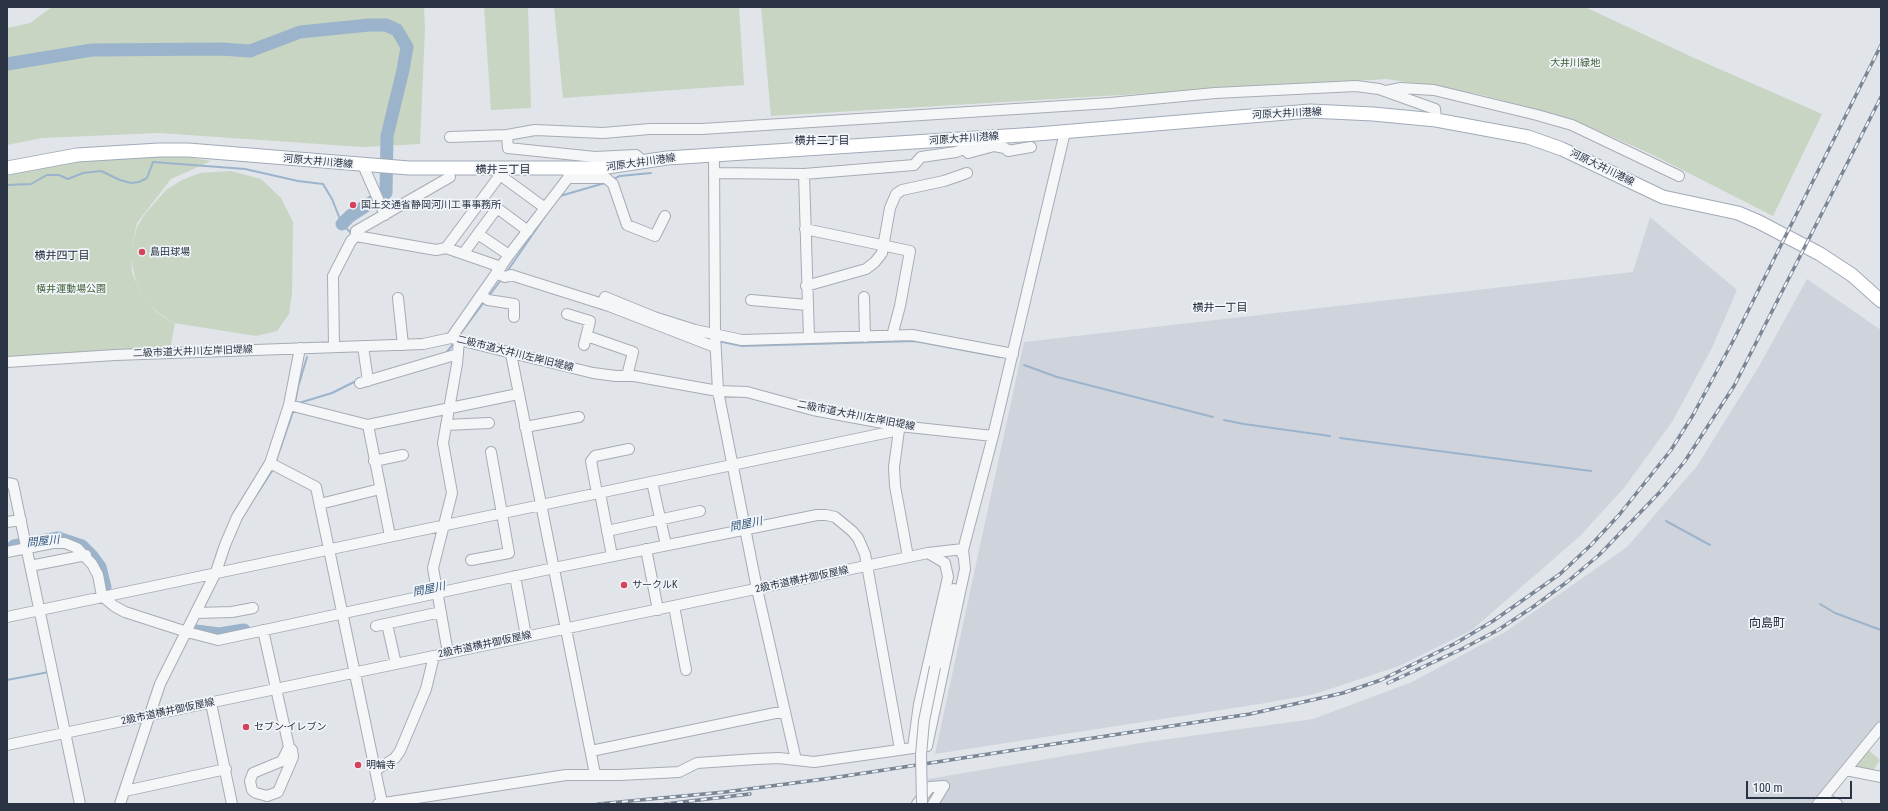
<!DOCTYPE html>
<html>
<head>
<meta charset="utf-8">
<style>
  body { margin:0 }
  #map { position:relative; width:1888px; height:811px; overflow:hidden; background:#e1e5ea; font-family:"Roboto Condensed",sans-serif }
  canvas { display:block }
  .frame { position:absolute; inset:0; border:8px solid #293343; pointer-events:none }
  .scale { position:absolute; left:1746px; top:781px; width:106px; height:18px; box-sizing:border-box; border:2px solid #293343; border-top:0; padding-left:5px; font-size:12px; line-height:14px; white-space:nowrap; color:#293343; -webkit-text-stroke:3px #f1f4f8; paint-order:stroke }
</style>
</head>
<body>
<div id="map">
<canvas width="1888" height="811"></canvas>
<div class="frame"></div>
<div class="scale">100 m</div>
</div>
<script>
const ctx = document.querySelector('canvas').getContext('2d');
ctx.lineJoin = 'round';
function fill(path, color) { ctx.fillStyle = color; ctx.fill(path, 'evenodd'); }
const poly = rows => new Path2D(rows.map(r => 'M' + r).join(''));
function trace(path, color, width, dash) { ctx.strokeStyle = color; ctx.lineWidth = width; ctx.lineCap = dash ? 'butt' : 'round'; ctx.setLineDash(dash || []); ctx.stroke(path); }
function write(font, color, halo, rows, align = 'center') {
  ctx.font = font + ' "Roboto Condensed","Noto Sans JP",sans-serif'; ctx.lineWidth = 3.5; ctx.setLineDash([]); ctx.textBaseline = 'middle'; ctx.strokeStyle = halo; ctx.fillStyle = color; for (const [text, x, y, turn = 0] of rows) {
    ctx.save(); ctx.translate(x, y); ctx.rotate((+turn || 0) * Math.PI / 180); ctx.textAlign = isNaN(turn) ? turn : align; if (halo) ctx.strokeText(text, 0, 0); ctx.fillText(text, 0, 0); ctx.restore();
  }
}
fill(poly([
  [1650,217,1737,290,1712,348,1672,422,1624,488,1580,536,1472,630,1399,666,1315,694,1260,704,935,754,1024,342,1633,272],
  [1807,279,1881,330,1881,720,1812,804,934,804,928,779,1147,742,1313,719,1412,682,1505,632,1627,547,1697,466,1758,368]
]), '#cfd4dc');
fill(poly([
  [52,7,424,7,425,29,420,144,363,147,159,133,42,138,7,145,7,28,30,23],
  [484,7,528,7,531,108,491,110],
  [554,7,739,7,744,85,563,98],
  [761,7,1585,7,1692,57,1822,114,1773,216,1651,154,1572,119,1478,94,1387,79,771,116],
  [168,154,211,161,171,179,137,223,130,256,137,227,145,214,166,190,182,180,200,173,231,171,261,179,281,198,293,222,292,293,289,314,277,331,256,336,174,323,157,312,144,297,137,286,131,259,132,272,139,290,157,313,175,324,170,349,80,352,7,358,7,172,94,158],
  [1867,749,1880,760,1874,769,1874,773,1850,768]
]), '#c7d5c2');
trace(poly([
  [613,179,620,176,651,173],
  [7,185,31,184,47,175,59,175,68,179,83,173,101,171,120,180,131,183,139,182,147,178,153,162,245,169,298,181,323,184,332,199,342,224,352,234],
  [560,196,605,183],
  [506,273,550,209],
  [488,297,501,280],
  [458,337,484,302],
  [718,341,742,346,915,341,1000,357],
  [446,353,455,342],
  [1024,365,1057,377,1213,417],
  [295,403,298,387,307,357],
  [299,403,332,393,356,381],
  [1224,420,1244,424,1330,436],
  [1340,438,1591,471],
  [276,461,294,409],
  [255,497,274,468],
  [1666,521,1710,545],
  [1820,604,1835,613,1881,630],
  [7,680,49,672]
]), '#9bb4cc', 2);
trace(poly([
  [7,64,92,50,221,49,250,51,300,32,369,25,386,25,397,30,407,47,403,70,387,136,386,193,350,216,342,224],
  [14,546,58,538,82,546,92,556,100,567,105,587],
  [196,631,219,634,244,630]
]), '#9bb4cc', 13);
const minor = poly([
  [1386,91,1401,88,1434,90,1537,115,1572,125,1679,176],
  [450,137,507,135],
  [968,153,994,146,1005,148,1008,151,1031,147],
  [714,155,715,334,718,391,757,589,796,760],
  [643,161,636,155,595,157,508,148,507,135,535,130,603,133,650,129,702,129,1110,103,1215,93,1356,86,1379,89,1435,109,1436,120],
  [363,165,385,215],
  [714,173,804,174,914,165,921,157,956,152,986,140],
  [804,174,809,338],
  [568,178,606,178,613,184,627,225,655,236,665,216],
  [805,229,910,251,900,306,892,336],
  [478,234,509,255],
  [356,236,436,250,446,248,501,267],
  [446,248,500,175,545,208],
  [463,254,497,208,528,231],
  [496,273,505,277,511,275,609,306,715,347],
  [806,286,866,269,875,262,882,253,890,208,896,194,902,190,944,181,967,173],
  [481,295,488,300,514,304,514,317],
  [864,297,865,337],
  [398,298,403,345],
  [751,300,807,305],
  [602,304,605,297,654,317,695,330,742,340,912,335,1013,354],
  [567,314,590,321,584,345],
  [587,336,633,352,627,376],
  [451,338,509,255,568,178,570,168],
  [363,346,368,381],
  [334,347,333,276,351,241,356,236,356,231,450,177],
  [300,348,289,405,270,463,316,487,382,803],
  [511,354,595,774],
  [7,362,115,355,423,344,451,338,593,373,616,376,634,376,718,391,747,392,813,410,899,426,993,436],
  [360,383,458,354],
  [289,405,368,425,518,394],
  [368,425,390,536],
  [446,425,489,423],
  [525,427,579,417],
  [899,430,894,467,895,486,908,557],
  [374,461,403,455],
  [652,482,666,545],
  [7,483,13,484,80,804],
  [597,493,591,461,595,456,629,449],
  [600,493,612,556],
  [320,504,380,489],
  [7,522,21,520],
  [607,531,700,511],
  [646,549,658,610],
  [7,552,53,543,65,543,77,548,92,564,98,575,102,596,114,606,125,612,187,632,218,640,554,568,817,515,826,515,835,517,852,531,858,538,865,554,900,749],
  [962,554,993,436,1065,132],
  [471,560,509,553,491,452],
  [30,566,86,555],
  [515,576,526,636],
  [674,606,686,670],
  [196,613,232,612,253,608],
  [7,617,899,430,899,426],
  [387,624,396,664],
  [376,626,441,612],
  [263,630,289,747,292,750,293,757,278,792,267,796,256,793,252,790,250,781,253,773,282,761,289,747],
  [448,653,433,568,452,493,443,443,457,364,459,340],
  [935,667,954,589],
  [211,703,232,804],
  [7,745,928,553,963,549,965,569,927,746,814,762,779,758,756,759,697,763,679,772,620,775,566,775,378,804],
  [913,748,919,704,948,577,945,563,928,553],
  [591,751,785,711],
  [376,770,395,758,400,751,426,689,434,656],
  [1846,770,1881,777],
  [125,791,226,769],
  [1823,798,1837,804],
  [120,804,160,684,216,572,225,545,237,517,270,463],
  [917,804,930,787,944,786],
  [933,804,944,786],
  [1818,804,1881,727]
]);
const major = poly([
  [7,168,77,155,159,150,188,150,409,168,601,168,667,158,1037,134,1310,111,1373,114,1436,120,1528,137,1562,149,1663,197,1738,213,1759,222,1820,254,1852,275,1881,301]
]);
trace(minor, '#a6acb5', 12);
trace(major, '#a0aab7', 15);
trace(minor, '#f4f6f8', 10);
trace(major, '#fff', 13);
const rail = poly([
  [1388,683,1462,649,1498,630,1533,607,1567,582,1599,555,1659,493,1685,461,1734,386,1881,97],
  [598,804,725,792,832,778,1250,714,1343,693,1381,680,1456,643,1493,621,1560,574,1591,545,1619,515,1671,450,1693,415,1733,341,1881,45],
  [665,804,750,794]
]);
trace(rail, '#7a8595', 3.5);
trace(rail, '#f1f4f8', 2, [6]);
const minorBridge = poly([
  [922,804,921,755,924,721,935,667]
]);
trace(minorBridge, '#a6acb5', 12, []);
trace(minorBridge, '#f4f6f8', 10);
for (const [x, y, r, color] of [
  [353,205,4,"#d4425d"],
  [142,252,4,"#d4425d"],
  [624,585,4,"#d4425d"],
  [246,727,4,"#d4425d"],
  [358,765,4,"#d4425d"]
]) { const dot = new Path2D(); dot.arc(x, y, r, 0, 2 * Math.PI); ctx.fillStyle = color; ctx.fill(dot); trace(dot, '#f1f4f8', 1.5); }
write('10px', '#3f5f35', '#f1f4f8', [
  ["大井川緑地",1575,63],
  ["横井運動場公園",71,289]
]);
write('10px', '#293343', '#f1f4f8', [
  ["河原大井川港線",1287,114,-3],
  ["河原大井川港線",964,139,-4],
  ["河原大井川港線",318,162,5],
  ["河原大井川港線",641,163,-8],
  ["河原大井川港線",1602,168,26],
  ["二級市道大井川左岸旧堤線",193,352,-2],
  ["二級市道大井川左岸旧堤線",515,354,14],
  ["二級市道大井川左岸旧堤線",856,416,11],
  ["2級市道横井御仮屋線",802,580,-12],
  ["2級市道横井御仮屋線",485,645,-12],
  ["2級市道横井御仮屋線",168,712,-12]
]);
write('10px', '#293343', '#f1f4f8', [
  ["国土交通省静岡河川工事事務所",361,205],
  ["島田球場",150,252],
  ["サークルK",632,585],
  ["セブン-イレブン",254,727],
  ["明輪寺",366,765]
], 'left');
write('11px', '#1b2434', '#f1f4f8', [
  ["横井二丁目",822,141],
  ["横井三丁目",503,170],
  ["横井四丁目",62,256],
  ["横井一丁目",1220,308]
]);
write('italic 11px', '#315479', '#f1f4f8', [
  ["問屋川",746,525,-12],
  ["問屋川",43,542,-6],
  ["問屋川",429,590,-12]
]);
write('12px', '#1b2434', '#f1f4f8', [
  ["向島町",1767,624]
]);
</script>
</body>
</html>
